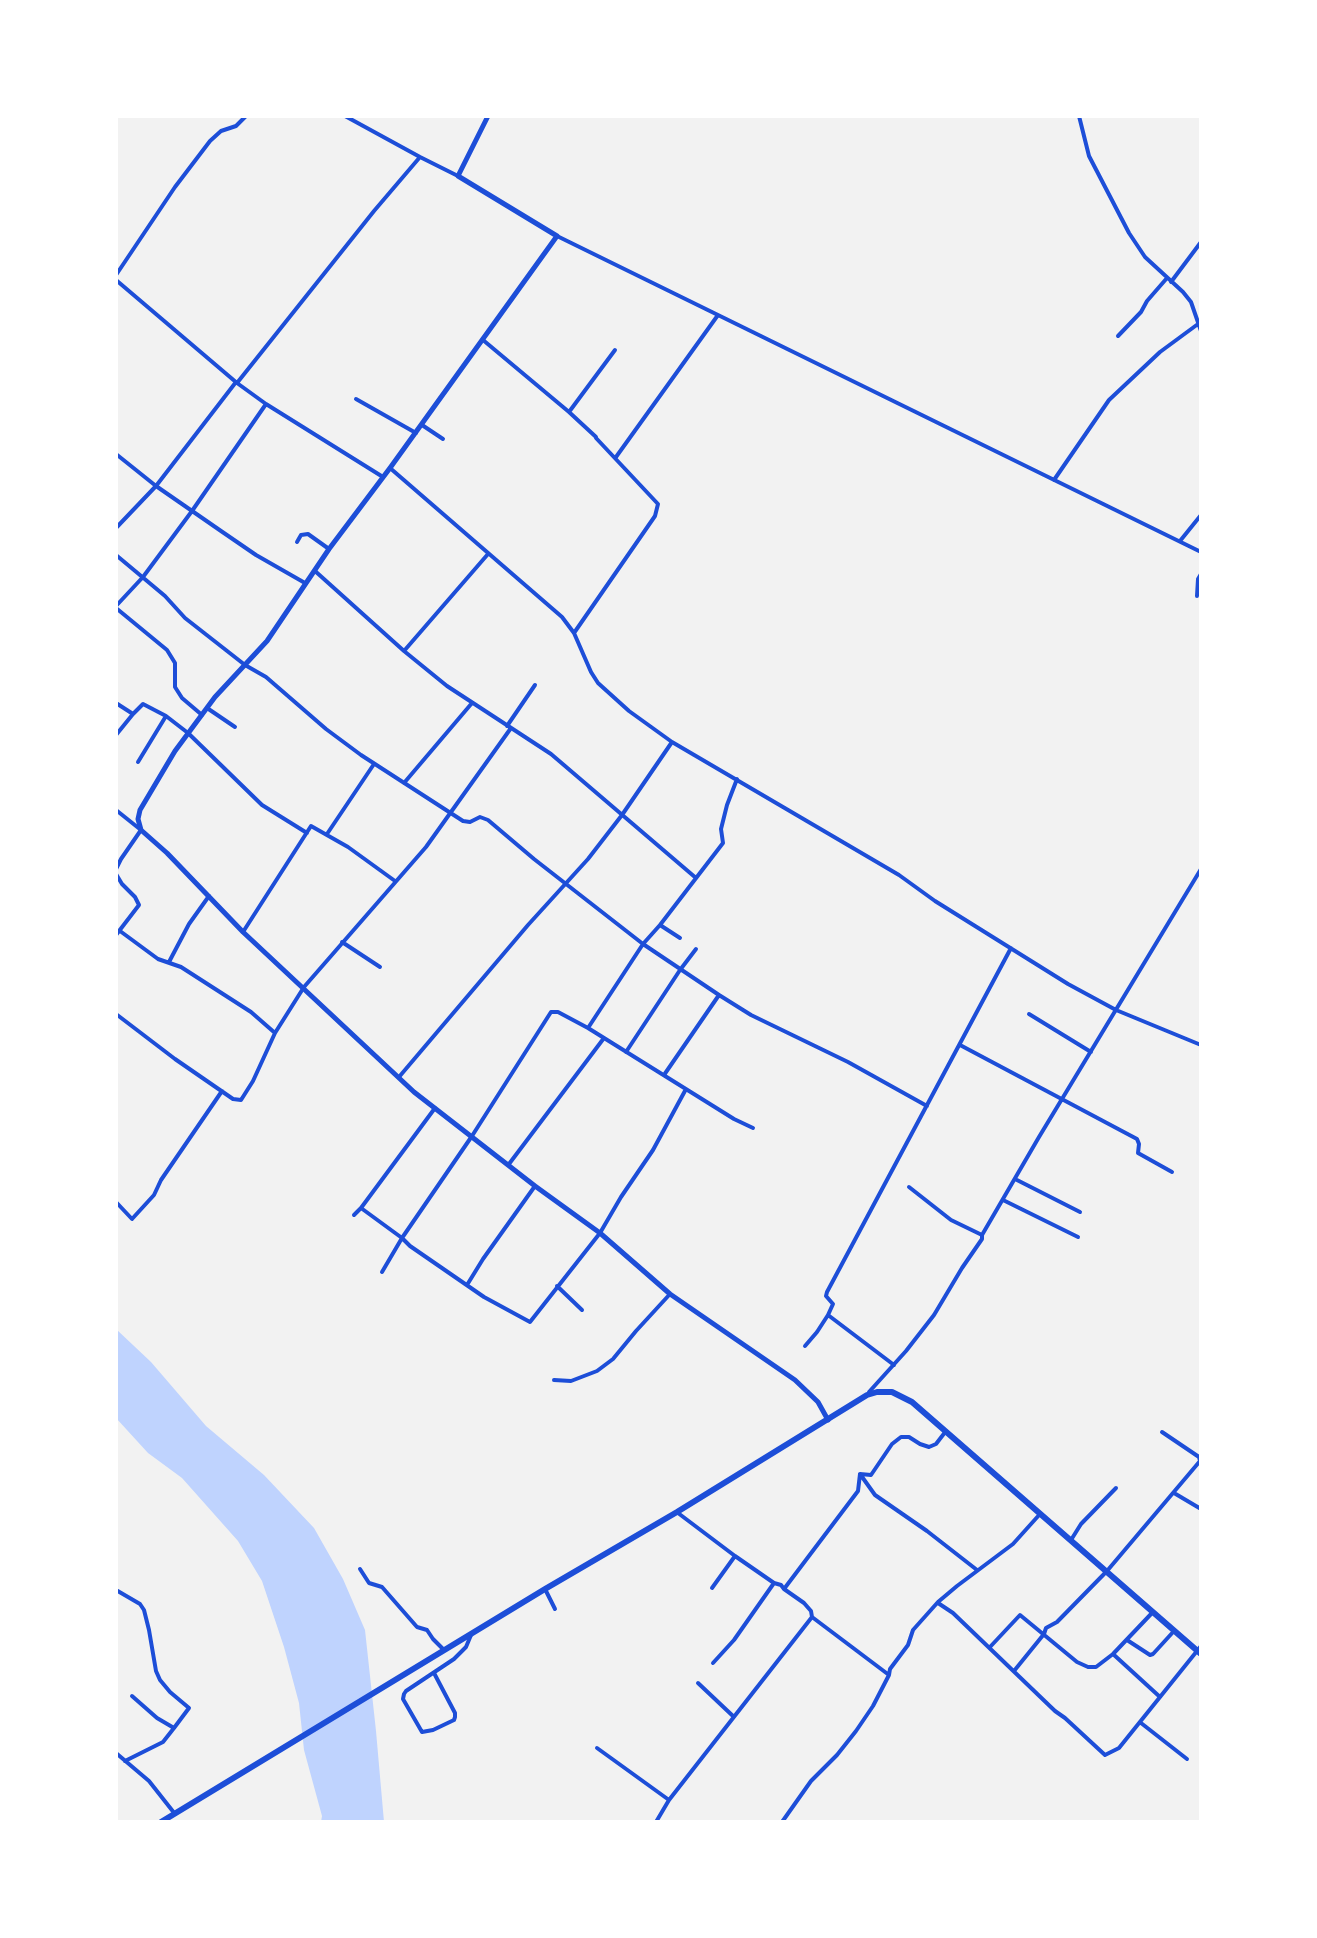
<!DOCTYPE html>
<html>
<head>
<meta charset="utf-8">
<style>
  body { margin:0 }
  #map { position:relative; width:1317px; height:1938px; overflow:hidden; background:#f2f2f2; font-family:"DejaVu Sans",sans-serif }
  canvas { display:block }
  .frame { position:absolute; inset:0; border:118px solid #fff; pointer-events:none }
</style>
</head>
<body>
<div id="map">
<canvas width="1317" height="1938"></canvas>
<div class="frame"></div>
</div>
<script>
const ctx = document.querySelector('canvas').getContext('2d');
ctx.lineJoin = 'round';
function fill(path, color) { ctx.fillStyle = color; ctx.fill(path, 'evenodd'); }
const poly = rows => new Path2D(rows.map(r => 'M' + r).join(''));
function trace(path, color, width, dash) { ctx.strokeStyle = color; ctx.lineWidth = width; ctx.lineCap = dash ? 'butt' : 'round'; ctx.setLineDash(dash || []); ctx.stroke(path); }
fill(poly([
  [116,1329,151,1362,206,1426,264,1475,314,1528,343,1579,365,1630,376,1731,384,1822,321,1822,322,1816,304,1750,299,1703,284,1647,262,1581,238,1541,182,1478,148,1453,116,1418]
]), '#bfd3fe');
trace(poly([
  [345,116,420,157,458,176],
  [1079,116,1089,156,1129,233,1145,257,1183,292,1191,302,1201,331],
  [557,236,1201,552],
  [116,275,175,187,210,141,221,131,236,126,246,116],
  [116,280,237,383,266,404,383,477],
  [1171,282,1201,242],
  [1118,336,1141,312,1147,301,1167,278],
  [483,340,569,412,596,437],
  [237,383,374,211,420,157],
  [356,399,416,433],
  [569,412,615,350],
  [422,425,443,439],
  [116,454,156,486,221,531,256,555,305,583],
  [616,457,718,315],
  [390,468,562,617,574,633,591,672,598,683,629,711,672,742],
  [1054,480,1109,400,1160,352,1198,324],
  [116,528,156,486,236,382],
  [1180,541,1201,515],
  [297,542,301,535,308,534,329,549],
  [116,555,165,596,185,618,245,665,266,677,326,729,361,755,463,821,470,822,480,817,488,820,534,859,643,944,719,995,664,1075],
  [315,571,404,651,488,554],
  [1197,596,1198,579,1201,574],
  [116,606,143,577,192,511,266,404],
  [116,608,167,650,175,663,175,687,182,698,202,715],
  [574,633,655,516,658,504,596,438],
  [404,651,447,686,551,754,696,878],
  [116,703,133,714,116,735],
  [207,708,235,727],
  [133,714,143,704,166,716,188,733,262,805,307,833],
  [507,726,535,685],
  [138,762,166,716],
  [404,783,472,703],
  [116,810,141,830,121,859,116,869],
  [327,834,374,764],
  [116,874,122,884,135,897,139,905,116,935],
  [660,925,680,938],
  [120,931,158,959,181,967,251,1012,275,1033],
  [243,932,311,826,348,847,395,881],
  [342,942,380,967],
  [169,962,189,924,209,896],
  [719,995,751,1015,848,1062,927,1106],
  [116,1014,175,1059,233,1099,241,1100,253,1081,275,1033,304,987,426,847,511,728],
  [1029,1014,1091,1052],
  [588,1028,643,944,660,925,723,843,721,829,727,805,737,779],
  [960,1045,1137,1139,1139,1144,1138,1153,1172,1172],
  [626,1052,680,970,696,949],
  [399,1077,528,925,588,859,622,815,672,742,899,875,935,901,1068,984,1116,1010,1201,1045],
  [509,1164,604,1038],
  [1015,1179,1080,1212],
  [909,1187,951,1220,982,1235],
  [1003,1200,1078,1237],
  [116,1202,132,1219,154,1195,161,1180,222,1091],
  [361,1208,402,1238,410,1246,484,1297,530,1322,600,1233,621,1197,653,1150,686,1089],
  [354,1215,361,1208,435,1108],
  [382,1272,402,1238,472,1136,551,1012,558,1012,588,1028,734,1119,753,1128],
  [467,1285,483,1259,535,1186],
  [557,1286,582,1310],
  [828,1315,833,1304,826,1296,827,1292,1011,948],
  [805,1346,817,1332,828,1315,894,1365],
  [554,1380,571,1381,597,1371,613,1359,636,1331,670,1294],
  [869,1392,906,1351,934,1315,962,1268,982,1239,982,1235,1039,1137,1201,869],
  [860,1474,875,1495,927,1531,977,1570],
  [1174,1493,1201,1509],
  [1071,1540,1081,1524,1116,1488],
  [360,1569,369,1583,382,1587,417,1627,427,1630,433,1639,444,1650],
  [712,1588,735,1556],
  [545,1589,555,1609],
  [784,1589,858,1491,860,1474,871,1475,892,1444,901,1437,909,1437,920,1444,929,1447,936,1444,946,1431],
  [116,1590,140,1604,144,1610,149,1630,156,1671,160,1680,170,1692,189,1708,174,1728,157,1718,132,1696],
  [938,1603,953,1613,1055,1711,1065,1718,1105,1755,1119,1748,1201,1646],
  [812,1617,889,1675],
  [1127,1640,1150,1655,1153,1654,1174,1631],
  [990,1647,1020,1615,1077,1662,1088,1667,1096,1667,1113,1654,1152,1613],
  [1113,1654,1160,1697],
  [713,1663,734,1640,774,1583],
  [1014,1671,1044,1634,1046,1628,1057,1622,1107,1571,1200,1461,1199,1457,1162,1432],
  [434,1673,455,1713,455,1717,454,1720,433,1730,422,1732,403,1699,404,1694,406,1691,454,1659,466,1647,471,1635],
  [698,1683,734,1717],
  [1141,1723,1187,1759],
  [597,1748,669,1800],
  [116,1753,149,1781,175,1814],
  [125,1761,163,1742,174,1728],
  [656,1822,669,1800,812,1617,811,1611,804,1603,784,1589,781,1585,774,1583,735,1556,678,1513],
  [782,1822,811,1781,837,1755,856,1731,873,1706,889,1675,890,1669,908,1645,913,1630,938,1602,957,1586,1013,1544,1040,1514]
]), '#1d4ed8', 4);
trace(poly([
  [488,116,458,176,557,236,390,468,329,549,267,641,215,697,175,751,140,810,138,819,141,830,167,853,243,932,414,1092,535,1186,600,1233,670,1294,795,1380,818,1402,828,1420]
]), '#1d4ed8', 5);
trace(poly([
  [161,1822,545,1589,677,1512,867,1395,877,1392,892,1392,912,1402,1201,1654]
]), '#1d4ed8', 6);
</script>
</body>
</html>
